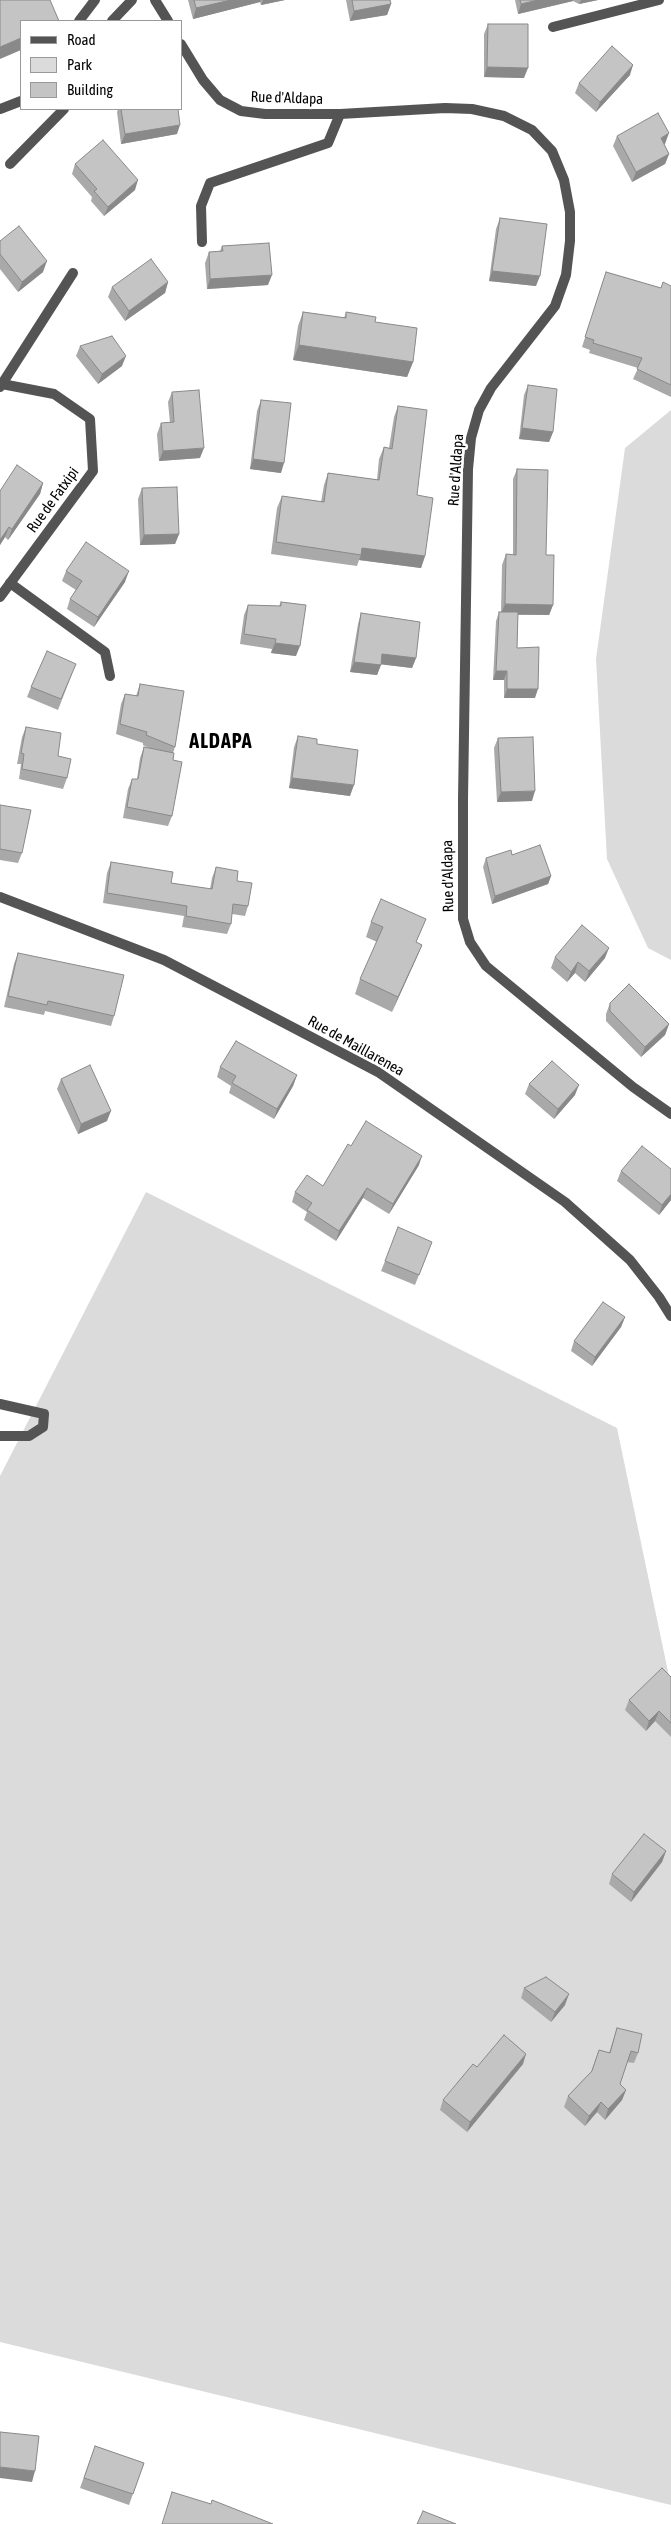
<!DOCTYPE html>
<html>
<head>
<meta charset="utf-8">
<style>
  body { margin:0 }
  #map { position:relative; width:671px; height:2524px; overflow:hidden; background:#fff; font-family:"Asap Condensed",sans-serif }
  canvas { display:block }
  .legend { position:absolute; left:20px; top:20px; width:162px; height:90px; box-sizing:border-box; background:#fff; border:1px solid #999; margin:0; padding:6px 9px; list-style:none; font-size:15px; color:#000 }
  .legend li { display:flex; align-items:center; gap:10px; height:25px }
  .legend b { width:25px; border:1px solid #999 }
</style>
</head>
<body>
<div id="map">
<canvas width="671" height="2524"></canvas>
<ul class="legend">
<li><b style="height:6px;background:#545454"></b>Road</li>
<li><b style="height:14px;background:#dbdbdb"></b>Park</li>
<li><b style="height:14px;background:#c4c4c4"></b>Building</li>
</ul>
</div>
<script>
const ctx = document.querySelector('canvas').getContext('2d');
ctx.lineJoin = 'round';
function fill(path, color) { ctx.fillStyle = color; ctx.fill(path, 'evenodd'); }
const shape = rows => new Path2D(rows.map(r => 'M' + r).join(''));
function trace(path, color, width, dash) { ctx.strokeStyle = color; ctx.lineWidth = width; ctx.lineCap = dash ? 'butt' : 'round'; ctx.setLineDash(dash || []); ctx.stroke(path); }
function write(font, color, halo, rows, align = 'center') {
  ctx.font = font + ' "Asap Condensed",sans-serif'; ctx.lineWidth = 5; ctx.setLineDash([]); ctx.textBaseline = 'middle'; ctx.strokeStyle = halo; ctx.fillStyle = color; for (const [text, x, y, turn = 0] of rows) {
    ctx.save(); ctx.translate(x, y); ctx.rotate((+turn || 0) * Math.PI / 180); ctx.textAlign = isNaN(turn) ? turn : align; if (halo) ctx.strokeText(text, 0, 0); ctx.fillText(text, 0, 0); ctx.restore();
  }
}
const green = shape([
  [671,410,671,960,648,948,607,859,596,659,625,448],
  [146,1192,617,1428,671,1686,671,2505,0,2342,0,1476]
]);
const lane = shape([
  [79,21,95,0],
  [112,21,132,0],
  [553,27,659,0],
  [0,109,21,101],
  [10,164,64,109],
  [202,242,201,206,210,183,328,143,340,114],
  [10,583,105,652,110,676],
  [0,1404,44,1414,43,1427,29,1436,0,1436]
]);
const street = shape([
  [155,0,168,21],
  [181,44,203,80,220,100,241,111,265,114,340,114,445,108,472,109,504,116,532,130,552,151,564,180,570,212,570,241,566,275,555,306,491,388,479,410,471,438,468,469,463,799,463,919,470,942,486,966,633,1087,671,1114],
  [2,384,73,273],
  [0,387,2,384,54,394,90,419,93,471,0,597],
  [0,897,164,960,378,1072,565,1202,630,1260,659,1297,671,1316]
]);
const wall = shape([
  [188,0,285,0,261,5,260,2,193,19],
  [346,0,390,0,391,4,387,15,350,21],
  [515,0,598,0,579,4,573,1,518,14],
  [488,24,524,78,484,77,484,34],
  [630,75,596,112,575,93,579,83],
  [118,109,178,109,177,134,121,144,117,112],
  [617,136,665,144,664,144,669,154,665,164,632,182,613,146],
  [75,164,135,190,104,216,91,201,92,197,72,174],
  [500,218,536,286,489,281,496,229],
  [0,241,43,272,18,292,0,269],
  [222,246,268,285,207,289,205,263,209,252,220,251],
  [606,272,661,288,671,286,671,397,633,379,638,368,589,353,590,350,582,347],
  [168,282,165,293,125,321,108,297,112,287],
  [303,312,344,318,346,312,375,322,413,362,407,377,293,360,298,326],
  [80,346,122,366,98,384,76,356],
  [528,385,553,432,549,442,519,439,524,395],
  [172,392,200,458,159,461,157,434,161,423,170,423,168,402],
  [261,400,281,473,250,469,257,411],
  [398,406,417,495,425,556,421,568,359,560,357,566,271,554,277,508,282,496,321,502,324,485,328,473,377,480,379,459,384,447,389,448,394,417],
  [517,469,546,555,553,605,549,615,518,615,517,648,535,698,504,698,504,680,493,680,496,621,499,612,501,612,502,565,506,554,513,555,513,479],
  [43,483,40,494,8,540,5,537,0,545,0,491],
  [142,488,179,534,175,544,140,545,138,499],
  [66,571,125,582,94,627,67,609,70,599,76,590,62,581],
  [281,602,296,656,271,653,272,649,240,644,244,615,248,605,279,606],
  [361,613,416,658,412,668,381,664,377,675,350,672,358,624],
  [72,674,58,710,27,697,31,687],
  [140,684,175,747,173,753,172,816,168,826,123,818,128,789,132,779,137,779,140,758,144,747,151,749,143,745,143,743,116,734,121,704,125,694,136,696],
  [26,727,58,756,67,778,63,789,19,779,21,764,17,764,22,737],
  [298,736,317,744,350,796,289,788,294,747],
  [498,738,532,801,497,802,494,748],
  [0,805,22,853,18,863,0,860],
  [512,855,551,876,548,884,492,904,483,867,486,858],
  [111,862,171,883,210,889,212,878,216,867,237,881,248,906,245,916,232,914,231,924,227,934,182,927,184,916,103,903,107,873],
  [426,919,416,942,422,945,416,959,392,1012,355,994,360,979,377,942,366,937,371,922],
  [18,953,114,1016,111,1026,45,1011,44,1015,4,1007,14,964],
  [555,957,605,958,585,982,575,973,567,982,551,968],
  [610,1003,669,1024,665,1035,641,1057,606,1021,606,1014],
  [220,1067,297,1075,293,1086,274,1119,229,1093,231,1086,217,1077],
  [61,1079,107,1121,78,1134,57,1089],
  [529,1084,575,1095,554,1119,525,1094],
  [351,1146,419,1165,389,1214,363,1198,336,1241,304,1220,307,1212,292,1202,295,1192,323,1186],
  [621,1171,671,1200,659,1215,617,1181],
  [428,1252,415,1285,381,1271,385,1261],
  [625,1317,621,1327,592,1366,571,1351,574,1341],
  [671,1677,671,1737,655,1721,646,1731,625,1710,629,1700],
  [666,1851,662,1862,631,1902,609,1884,612,1874],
  [524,1988,565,2005,551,2022,521,1998],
  [617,2028,638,2053,634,2063,627,2062,620,2084,626,2090,622,2100,605,2120,597,2112,585,2126,564,2107,568,2096,591,2072,599,2050,609,2053],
  [523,2064,467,2132,440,2110,443,2100,477,2067],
  [95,2446,144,2463,129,2505,80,2488]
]);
const shadedWall = shape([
  [231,0,261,0,260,2,193,19,196,8],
  [263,0,285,0,261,5],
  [538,0,573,0,573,1,518,14,521,4],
  [581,0,598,0,579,4],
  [391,4,387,15,350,21,354,11],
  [21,38,21,50,0,59,0,47],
  [633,65,630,75,596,112,600,102],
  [487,67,528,68,524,78,484,77],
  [180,125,177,134,121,144,125,134],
  [669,133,665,144,657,148,661,138],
  [669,154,665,164,632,182,636,172],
  [138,180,135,190,104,216,108,207],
  [47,261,43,272,18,292,22,282],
  [492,271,540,276,536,286,489,281],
  [272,275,268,285,207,289,210,279],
  [168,282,165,293,125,321,129,311],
  [299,345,413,362,407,377,293,360],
  [126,356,122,366,98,384,102,374],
  [522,428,553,432,549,442,519,439],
  [204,448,200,458,159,461,163,451],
  [253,459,284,463,281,473,250,469],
  [43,483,40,494,8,540,12,529],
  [9,527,5,537,0,545,0,540],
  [179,534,175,544,140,545,144,535],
  [362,548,425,556,421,568,359,560,361,555],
  [129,571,125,582,94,627,98,617],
  [505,604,553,605,549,615,501,614],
  [275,643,300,646,296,656,271,653],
  [382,654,416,658,412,668,378,664],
  [354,662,381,665,377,675,350,672],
  [496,671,507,671,504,680,493,680],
  [507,689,538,689,535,698,504,698],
  [292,778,354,785,350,796,289,788],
  [535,791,532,801,497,802,501,792],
  [551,876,548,884,492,904,495,896],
  [422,945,416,959,392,1012,398,997],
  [609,948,605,958,585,982,589,971],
  [578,962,575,973,567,982,571,972],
  [669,1024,665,1035,641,1057,645,1047],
  [297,1075,293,1086,274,1119,277,1109],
  [579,1085,575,1095,554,1119,558,1109],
  [111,1111,107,1121,78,1134,81,1124],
  [422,1156,419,1165,389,1214,393,1204],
  [367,1188,363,1198,336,1241,339,1231],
  [671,1194,671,1200,659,1215,662,1205],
  [625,1317,621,1327,592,1366,595,1357],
  [659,1711,655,1721,646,1731,649,1721],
  [666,1851,662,1862,631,1902,634,1892],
  [569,1994,565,2005,551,2022,555,2012],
  [526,2054,523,2064,467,2132,470,2122],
  [626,2090,622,2100,605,2120,608,2109],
  [601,2102,597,2112,585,2126,589,2116],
  [0,2467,35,2471,32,2482,0,2478]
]);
const building = shape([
  [0,0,50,0,59,21,21,21,21,38,0,47,0,0],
  [194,0,231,0,196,8,194,0],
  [352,0,390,0,391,4,354,11,352,0],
  [520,0,538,0,521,4,520,0],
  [488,24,528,24,528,68,487,67,488,24],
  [612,46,633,65,600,102,579,83,612,46],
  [121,109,178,109,180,125,125,134,121,109],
  [658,113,669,133,661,138,669,154,636,172,617,136,658,113],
  [103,140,138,180,108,207,94,191,97,189,75,164,103,140],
  [500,218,547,224,540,276,492,271,500,218],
  [19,226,47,261,22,282,0,254,0,241,19,226],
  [269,243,272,275,210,279,209,252,223,251,222,246,269,243],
  [151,259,168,282,129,311,112,287,151,259],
  [606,272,661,288,663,282,671,286,671,385,637,369,642,358,593,343,594,340,585,337,606,272],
  [303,312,346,318,346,312,376,317,375,322,417,328,413,362,299,345,303,312],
  [112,336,126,356,102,374,80,346,112,336],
  [528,385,557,389,553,432,522,428,528,385],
  [199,390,204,448,163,451,161,423,174,422,172,392,199,390],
  [261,400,291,403,284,463,253,459,261,400],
  [398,406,427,410,417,495,433,498,425,556,362,548,361,555,276,542,282,496,324,502,328,473,379,480,384,447,392,449,398,406],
  [17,465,43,483,12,529,9,527,0,540,0,491,17,465],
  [517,469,548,470,546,555,554,555,553,605,505,604,506,554,516,555,517,469],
  [177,487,179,534,144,535,142,488,177,487],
  [86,542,129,571,98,617,70,599,82,581,66,571,86,542],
  [281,602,306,605,300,646,275,643,276,639,244,634,248,605,281,606,281,602],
  [499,612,518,612,517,648,539,647,538,689,507,689,507,671,496,671,499,612],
  [361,613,420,622,416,658,382,654,381,665,354,662,361,613],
  [47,651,76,664,61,699,31,687,47,651],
  [140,684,184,691,175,747,146,735,147,732,120,724,125,694,138,696,140,684],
  [26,727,61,733,58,756,71,759,67,778,22,769,24,754,21,753,26,727],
  [298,736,317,739,317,744,358,750,354,785,292,778,298,736],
  [533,737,535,791,501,792,498,738,533,737],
  [144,747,174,753,173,760,182,762,172,816,127,807,132,779,138,779,144,747],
  [0,805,31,810,22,853,0,849,0,805],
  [540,845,551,876,495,896,486,858,511,850,512,855,540,845],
  [111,862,173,872,171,883,212,889,216,867,238,871,237,881,252,883,248,906,233,904,231,924,186,916,187,906,107,893,111,862],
  [381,899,426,919,416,942,422,945,398,997,360,979,383,927,371,922,381,899],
  [582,925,609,948,589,971,578,962,571,972,555,957,582,925],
  [18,953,124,975,114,1016,48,1001,47,1005,8,996,18,953],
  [629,984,669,1024,645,1047,610,1011,610,1003,629,984],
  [236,1041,297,1075,277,1109,232,1083,236,1076,220,1067,236,1041],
  [552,1061,579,1085,558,1109,529,1084,552,1061],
  [90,1065,111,1111,81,1124,61,1079,90,1065],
  [366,1121,422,1156,393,1204,367,1188,339,1231,307,1210,312,1203,295,1192,307,1175,323,1186,348,1144,351,1146,366,1121],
  [642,1146,671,1169,671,1194,662,1205,621,1171,642,1146],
  [398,1227,432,1242,419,1275,385,1261,398,1227],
  [603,1302,625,1317,595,1357,574,1341,603,1302],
  [662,1668,671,1677,671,1723,659,1711,649,1721,629,1700,662,1668],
  [644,1834,666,1851,634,1892,612,1874,644,1834],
  [546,1977,569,1994,555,2012,524,1988,546,1977],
  [617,2028,642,2034,638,2053,631,2051,620,2084,626,2090,608,2109,601,2102,589,2116,568,2096,592,2071,599,2050,610,2053,617,2028],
  [504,2035,526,2054,470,2122,443,2100,473,2064,477,2067,504,2035],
  [0,2432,39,2436,35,2471,0,2467,0,2432],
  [95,2446,144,2463,133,2494,84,2478,95,2446],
  [172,2492,211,2504,212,2500,273,2524,162,2524,172,2492],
  [423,2511,456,2524,417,2524,423,2511]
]);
const streetNames = [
  ["Rue d'Aldapa",287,98,2],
  ["Rue d'Aldapa",456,470,-86],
  ["Rue de Fatxipi",53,500,-54],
  ["Rue d'Aldapa",448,876,-91],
  ["Rue de Maillarenea",356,1046,29]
];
const districtNames = [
  ["ALDAPA",221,742]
];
fill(green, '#dbdbdb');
trace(lane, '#545454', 10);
trace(street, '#545454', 10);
fill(wall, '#a9a9a9');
fill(shadedWall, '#898989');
fill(building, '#c4c4c4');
trace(building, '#898989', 1);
write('15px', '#000', '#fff', streetNames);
ctx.letterSpacing = '1px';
write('bold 20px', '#000', '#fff', districtNames);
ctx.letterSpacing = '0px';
</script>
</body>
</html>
